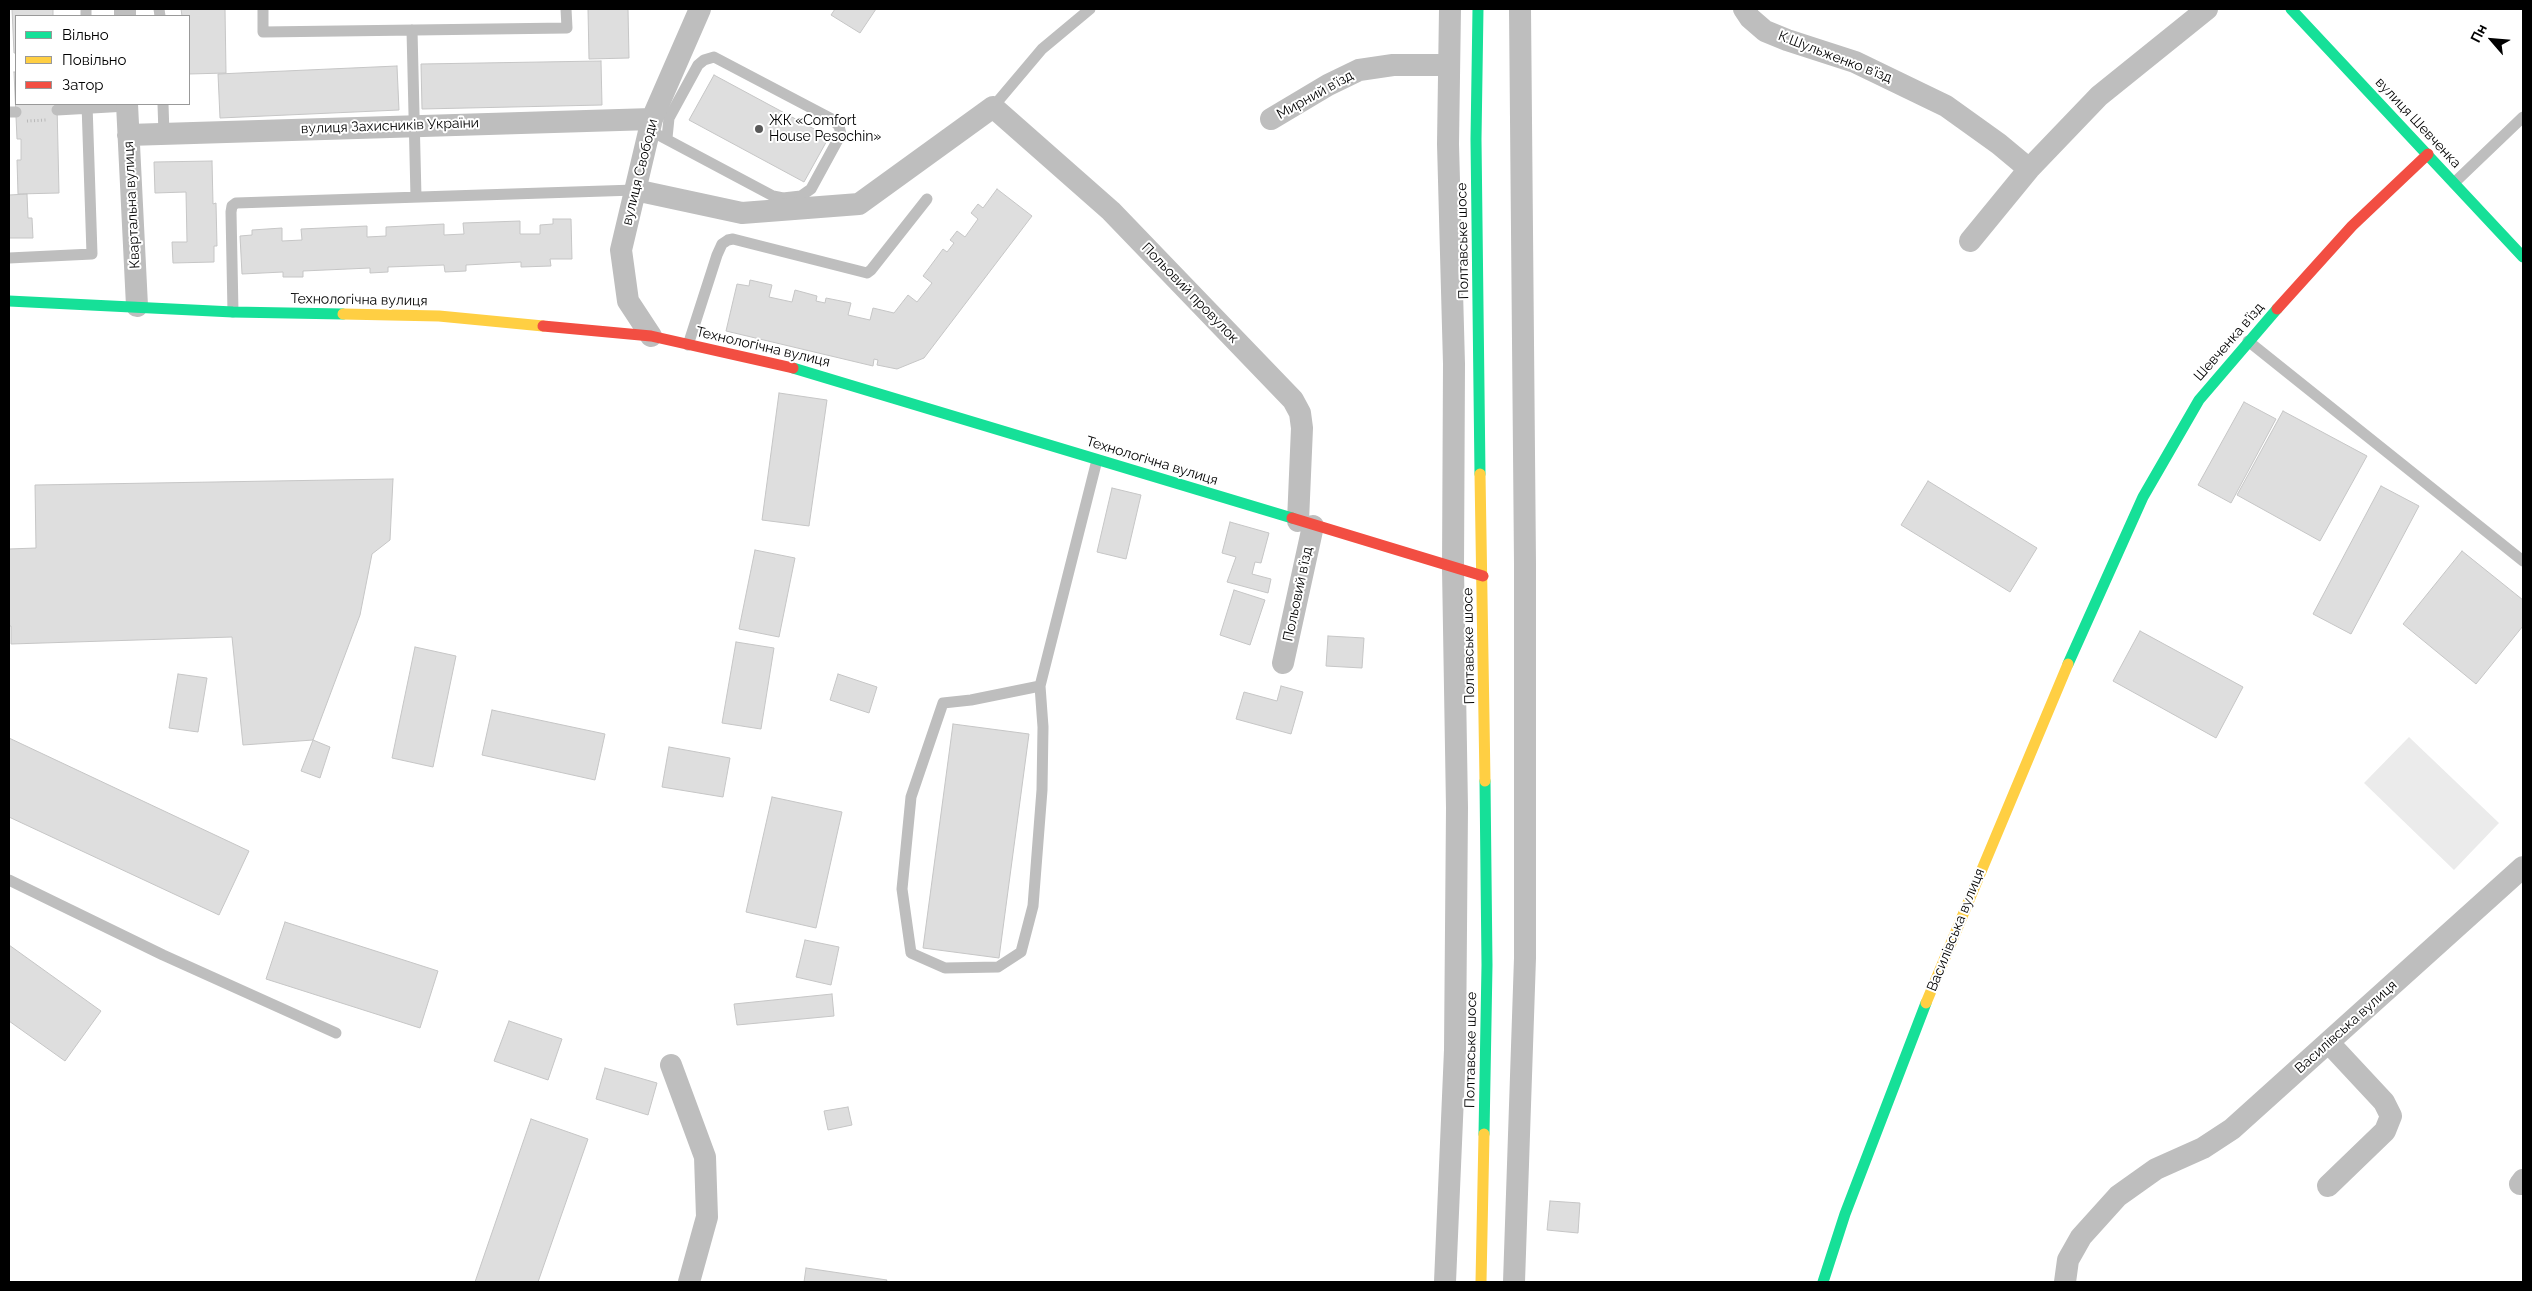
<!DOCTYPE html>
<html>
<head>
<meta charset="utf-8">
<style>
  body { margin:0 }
  #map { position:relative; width:2532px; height:1291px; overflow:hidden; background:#fff; font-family:Raleway,sans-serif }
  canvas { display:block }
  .frame { position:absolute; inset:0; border:10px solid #000; pointer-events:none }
  .legend { position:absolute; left:15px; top:15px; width:175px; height:90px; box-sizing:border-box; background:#fff; border:1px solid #999; margin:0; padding:6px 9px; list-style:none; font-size:15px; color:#000 }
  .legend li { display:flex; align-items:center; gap:10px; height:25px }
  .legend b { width:25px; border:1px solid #999 }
  .north { position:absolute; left:2467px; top:15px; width:50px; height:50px; -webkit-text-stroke:4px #fff; paint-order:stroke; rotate:297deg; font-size:14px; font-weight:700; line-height:20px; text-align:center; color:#000 }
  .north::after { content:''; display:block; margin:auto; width:18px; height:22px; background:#000; clip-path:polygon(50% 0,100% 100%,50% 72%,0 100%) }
</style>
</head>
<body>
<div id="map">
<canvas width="2532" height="1291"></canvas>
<div class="frame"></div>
<ul class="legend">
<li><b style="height:6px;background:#16e098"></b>Вільно</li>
<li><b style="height:6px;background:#ffcf43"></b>Повільно</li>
<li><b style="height:6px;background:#f24e42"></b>Затор</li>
</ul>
<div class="north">Пн</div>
</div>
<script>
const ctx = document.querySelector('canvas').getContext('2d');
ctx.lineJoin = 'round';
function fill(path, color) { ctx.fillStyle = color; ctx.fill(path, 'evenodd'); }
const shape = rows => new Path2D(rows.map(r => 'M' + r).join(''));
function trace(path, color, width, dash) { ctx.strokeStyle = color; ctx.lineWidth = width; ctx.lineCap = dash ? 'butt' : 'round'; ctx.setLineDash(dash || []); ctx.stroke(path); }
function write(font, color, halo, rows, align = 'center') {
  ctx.font = font + ' Raleway,sans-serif'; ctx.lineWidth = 4; ctx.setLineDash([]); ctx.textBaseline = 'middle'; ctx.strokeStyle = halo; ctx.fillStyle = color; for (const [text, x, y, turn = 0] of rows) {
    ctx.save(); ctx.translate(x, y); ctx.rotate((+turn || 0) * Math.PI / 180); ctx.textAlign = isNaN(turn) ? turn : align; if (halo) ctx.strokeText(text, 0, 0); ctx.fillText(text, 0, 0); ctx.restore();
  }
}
const green = shape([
  [2409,737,2499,823,2454,870,2364,783]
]);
const building = shape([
  [12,9,53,9,53,16,16,16,16,53,14,53,12,9],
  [181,9,225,9,226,73,189,74,189,16,182,16,181,9],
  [588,9,628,9,629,58,589,59,588,9],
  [835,9,876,9,860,33,831,15,835,9],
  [601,61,602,105,422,109,421,64,601,61],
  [397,66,399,110,220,118,218,74,397,66],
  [14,72,16,72,16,104,57,104,59,193,18,194,17,160,21,160,21,139,17,139,14,72],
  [714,75,829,137,804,182,689,120,714,75],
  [212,161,213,204,216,203,217,246,214,246,214,262,173,263,172,242,187,242,186,192,155,193,154,162,212,161],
  [997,189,1032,216,924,358,897,369,877,365,878,360,874,359,873,366,726,331,737,284,749,286,750,280,772,285,769,297,792,302,795,290,817,296,816,301,825,303,826,298,851,303,848,315,870,320,873,308,894,313,908,295,917,302,932,283,923,276,943,249,947,252,954,243,950,240,957,231,965,237,978,219,971,213,978,204,983,208,997,189],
  [27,194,28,218,32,218,33,238,9,238,9,195,27,194],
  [553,219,571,219,572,259,550,259,551,266,521,267,521,262,466,265,466,271,445,272,444,265,388,267,388,272,370,273,370,268,303,271,303,277,283,277,283,272,242,274,240,236,252,235,252,230,282,228,282,241,302,240,301,229,367,226,367,237,386,236,386,227,444,224,444,235,464,234,463,223,520,221,520,234,540,234,540,225,553,224,553,219],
  [779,393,827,400,809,526,762,520,779,393],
  [2244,402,2276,419,2231,503,2198,485,2244,402],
  [2283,411,2367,456,2320,541,2237,495,2283,411],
  [393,479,390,540,372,554,360,615,313,740,243,745,232,637,11,644,11,626,9,626,9,549,36,548,35,485,393,479],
  [1928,481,2037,548,2010,592,1901,525,1928,481],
  [2381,486,2419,506,2351,634,2313,614,2381,486],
  [1112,488,1141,495,1126,559,1097,552,1112,488],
  [1230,522,1269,533,1261,563,1255,562,1252,574,1271,579,1268,593,1227,582,1236,557,1222,553,1230,522],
  [755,550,795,558,779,637,739,629,755,550],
  [2462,551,2523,600,2523,626,2476,684,2403,624,2462,551],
  [1234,590,1265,600,1250,645,1220,635,1234,590],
  [2140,631,2243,687,2216,738,2113,681,2140,631],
  [1328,636,1364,638,1362,668,1326,666,1328,636],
  [736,642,774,648,761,729,722,723,736,642],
  [415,647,456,656,433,767,392,758,415,647],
  [178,674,207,678,198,732,169,728,178,674],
  [838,674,877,687,869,713,830,700,838,674],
  [1281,686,1303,692,1291,734,1236,719,1244,692,1277,701,1281,686],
  [492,710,605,734,595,780,482,755,492,710],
  [953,724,1029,734,999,958,923,948,953,724],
  [9,738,249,851,219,915,9,817,9,738],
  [313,740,330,747,320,778,301,771,313,740],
  [669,747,730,758,723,797,662,787,669,747],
  [772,797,842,812,816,928,746,912,772,797],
  [285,922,438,971,420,1028,266,979,285,922],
  [805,940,839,947,831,985,796,977,805,940],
  [9,945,101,1011,65,1061,9,1021,9,945],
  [832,994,834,1016,737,1025,734,1004,832,994],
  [509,1021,562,1039,548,1080,494,1061,509,1021],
  [605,1068,657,1083,648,1115,596,1099,605,1068],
  [848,1107,852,1125,828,1130,824,1111,848,1107],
  [531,1119,588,1139,538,1282,475,1282,531,1119],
  [1550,1201,1580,1203,1578,1233,1547,1230,1550,1201],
  [806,1268,887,1280,886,1282,804,1282,806,1268]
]);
const path = shape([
  [27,121,46,120]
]);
const lane = shape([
  [86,9,86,16],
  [159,9,160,16],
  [263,9,263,32,567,28,566,9],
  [412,30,416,197],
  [163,104,164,134],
  [993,107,1042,49,1090,9],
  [57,110,127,106],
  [9,112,16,112],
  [649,130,773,196,783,198,801,196,811,189,841,134,839,126,832,119,714,57,704,60,698,65,669,118,667,138],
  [2454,183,2523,117],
  [9,258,92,254,87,104],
  [233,312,231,212,232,206,236,203,635,190],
  [2248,341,2523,561],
  [688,345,717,255,722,244,728,240,733,239,867,273,871,270,927,199],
  [1040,686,971,700,943,703,911,797,902,889,911,953,945,968,998,967,1021,952,1033,906,1042,790,1043,727,1040,686,1097,460],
  [9,880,163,955,336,1033]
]);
const street = shape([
  [125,9,125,16],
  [1744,9,1750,18,1765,31,1787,40,1855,62,1946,106,1999,144,2029,169],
  [127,104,137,306],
  [1271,119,1328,85,1359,70,1393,65,1449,65],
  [128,135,652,119],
  [635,190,742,213,859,204,993,107,1111,211,1293,400,1300,413,1302,428,1298,521],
  [1970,241,2029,169,2099,96,2207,9],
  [651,336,628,301,621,250,652,119,700,9],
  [1283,663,1313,526],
  [671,1065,705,1157,707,1217,689,1282],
  [2520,1184,2523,1180],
  [2328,1186,2385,1131,2391,1116,2384,1102,2329,1043],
  [1445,1282,1455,1050,1457,808,1453,568,1454,364,1448,144,1450,9],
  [1514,1282,1525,958,1525,563,1520,9],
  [2065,1282,2068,1260,2081,1237,2118,1196,2156,1169,2203,1148,2232,1129,2523,867]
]);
const fast = shape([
  [1478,9,1476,139,1480,474],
  [2291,9,2523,257],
  [9,301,233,312,343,314],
  [793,368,1292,518],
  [2068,664,2143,497,2199,400,2277,309],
  [1484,1134,1487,965,1485,781],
  [1823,1282,1845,1214,1926,1003]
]);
const slow = shape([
  [343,314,439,316,543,326],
  [1480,474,1485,781],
  [1926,1003,2068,664],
  [1481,1282,1484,1134]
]);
const jam = shape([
  [2277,309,2352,226,2428,154],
  [543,326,651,336,793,368],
  [1292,518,1483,576]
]);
const markers = [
  [759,129,5,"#595959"]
];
const streetNames = [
  ["К.Шульженко в’їзд",1835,57,21],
  ["Мирний в’їзд",1315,95,-29],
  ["вулиця Шевченка",2418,123,47],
  ["вулиця Захисників України",390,126,-2],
  ["вулиця Свободи",640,172,-76],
  ["Квартальна вулиця",132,205,-93],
  ["Полтавське шосе",1463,241,-91],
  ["Польовий провулок",1190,293,46],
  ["Технологічна вулиця",359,300,1],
  ["Шевченка в’їзд",2229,342,-49],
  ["Технологічна вулиця",763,347,13],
  ["Технологічна вулиця",1152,461,17],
  ["Польовий в’їзд",1298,594,-78],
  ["Полтавське шосе",1469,646,-91],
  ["Василівська вулиця",1956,930,-68],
  ["Василівська вулиця",2346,1027,-42],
  ["Полтавське шосе",1471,1050,-89]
];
const poiNames = [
  ["ЖК «Comfort",769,121],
  ["House Pesochin»",769,137]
];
fill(green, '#ebebeb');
fill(building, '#dedede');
trace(building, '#c6c6c6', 1);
trace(path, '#b9b9b9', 3, [1, 2.5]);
trace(lane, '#bebebe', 11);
trace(street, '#bebebe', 22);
trace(fast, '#16e098', 11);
trace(slow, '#ffcf43', 11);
trace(jam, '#f24e42', 11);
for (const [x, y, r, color] of markers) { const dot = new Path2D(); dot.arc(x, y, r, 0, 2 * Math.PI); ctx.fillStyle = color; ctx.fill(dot); trace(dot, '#fff', 2); }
write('14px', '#000', '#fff', streetNames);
write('14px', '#000', '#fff', poiNames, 'left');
</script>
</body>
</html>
